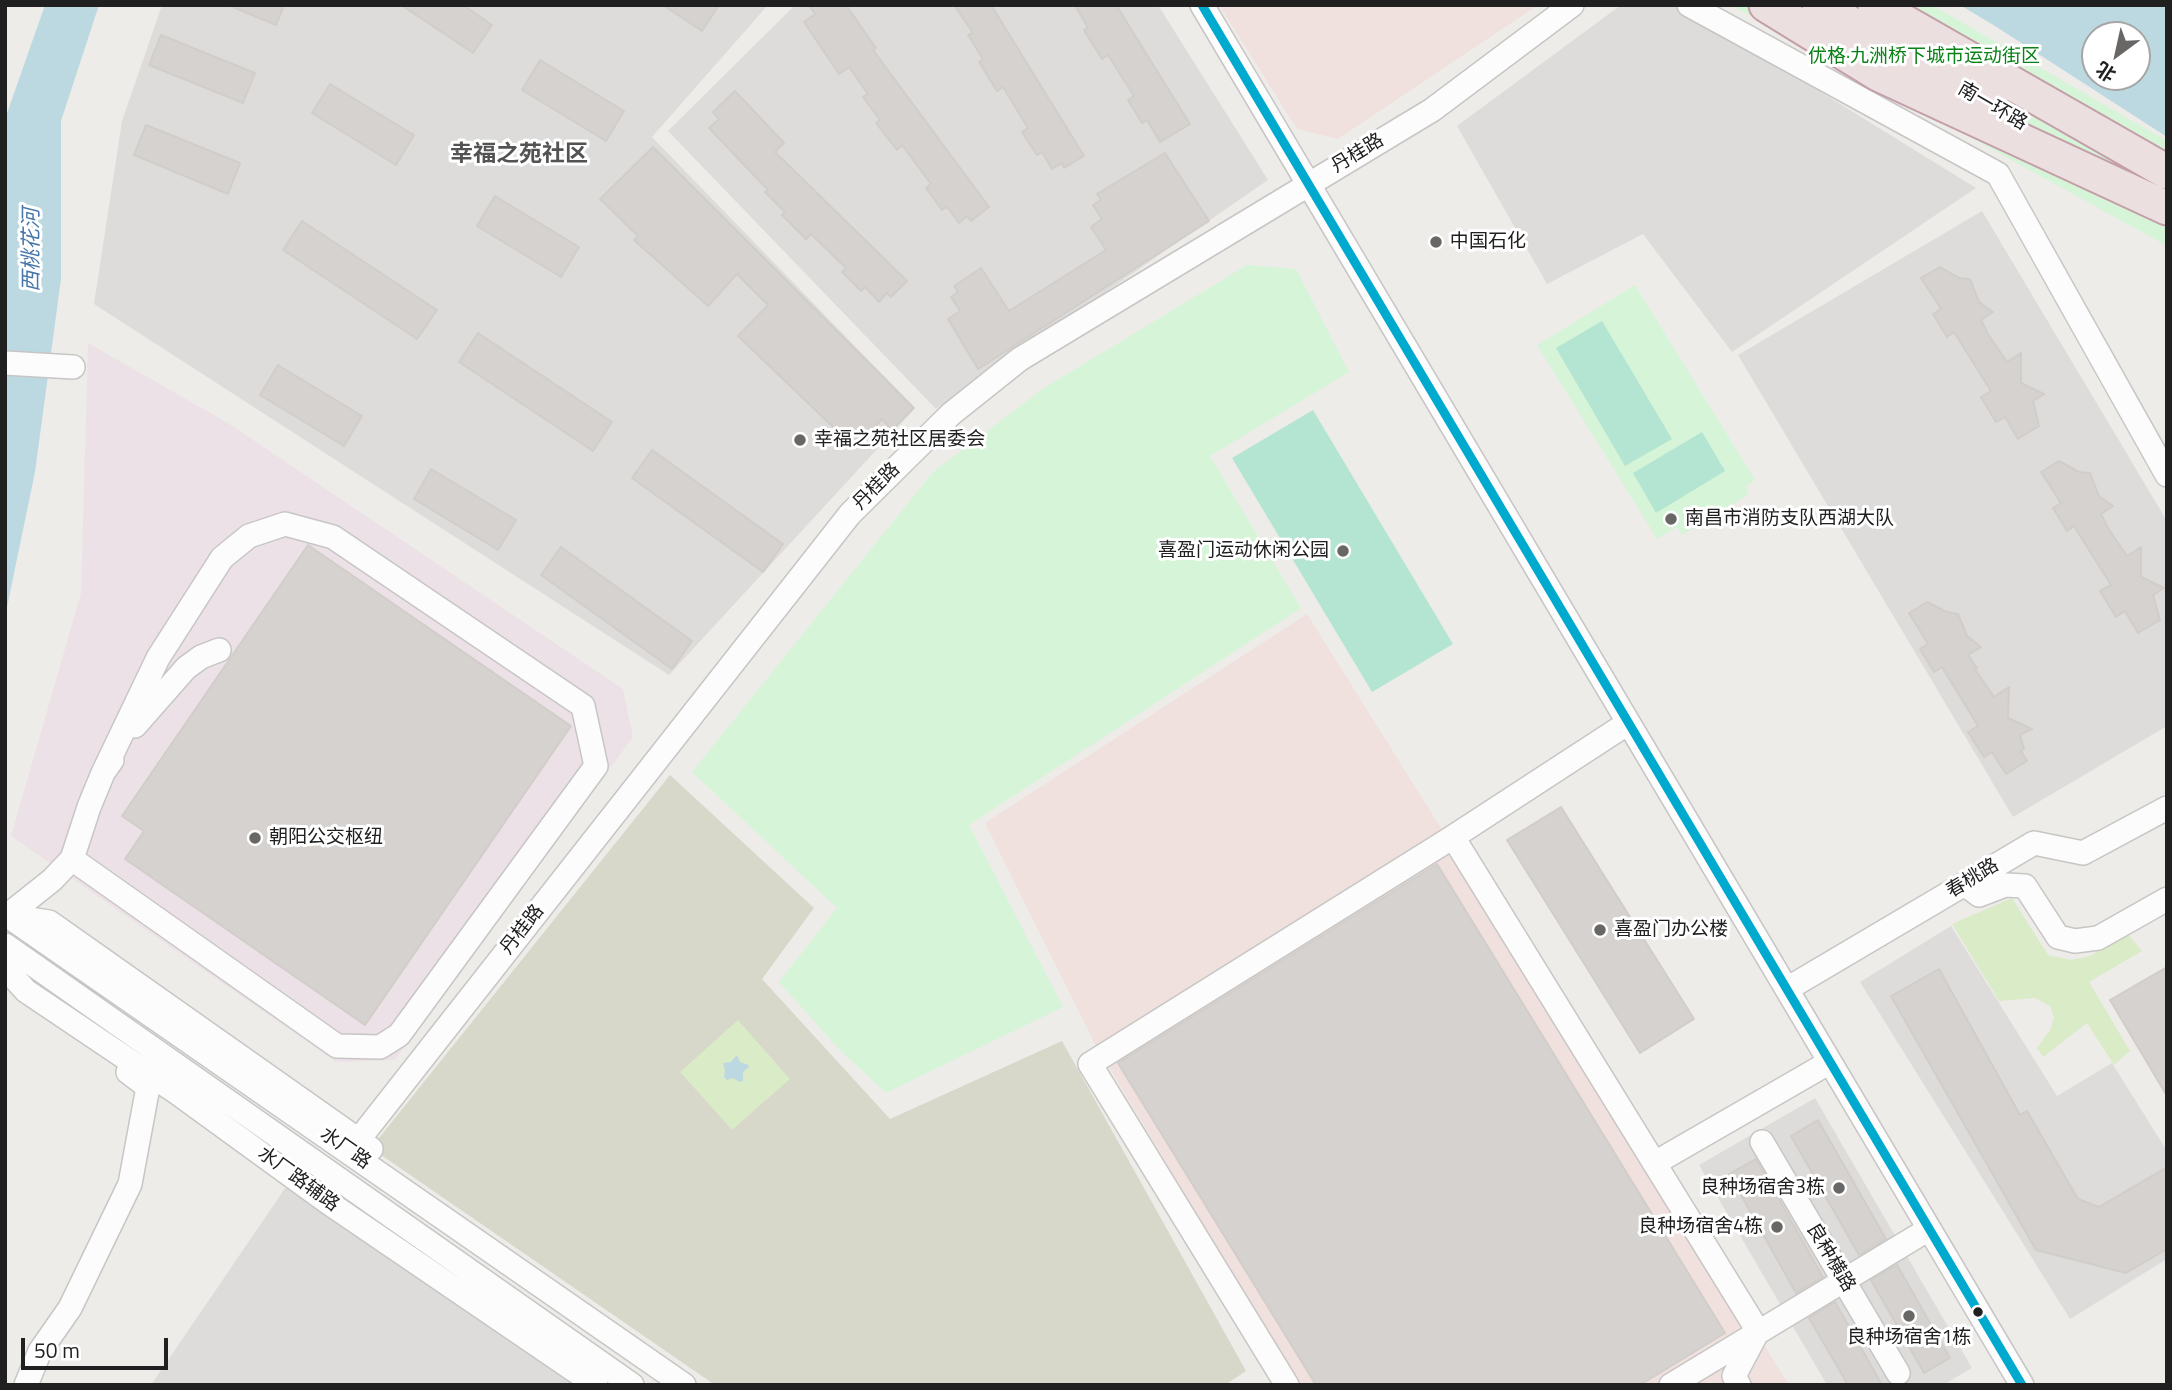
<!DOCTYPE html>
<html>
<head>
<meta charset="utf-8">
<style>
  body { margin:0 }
  #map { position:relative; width:2172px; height:1390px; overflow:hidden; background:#eeece9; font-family:"Titillium Web","Noto Sans SC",sans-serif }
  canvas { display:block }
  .frame { position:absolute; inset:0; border:7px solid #202020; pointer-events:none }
  .north { position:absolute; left:2081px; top:21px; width:70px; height:70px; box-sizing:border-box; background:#fff; border:2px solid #a6a6a6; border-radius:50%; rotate:213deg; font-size:19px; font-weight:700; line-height:28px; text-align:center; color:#202020 }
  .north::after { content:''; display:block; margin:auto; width:24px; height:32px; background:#686766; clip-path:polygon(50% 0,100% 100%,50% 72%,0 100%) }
  .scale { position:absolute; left:21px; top:1338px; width:147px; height:32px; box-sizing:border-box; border:4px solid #202020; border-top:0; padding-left:9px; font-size:21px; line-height:24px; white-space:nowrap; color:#202020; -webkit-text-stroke:5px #fff; paint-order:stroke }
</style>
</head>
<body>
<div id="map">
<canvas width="2172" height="1390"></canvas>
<div class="frame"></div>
<div class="north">北</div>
<div class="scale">50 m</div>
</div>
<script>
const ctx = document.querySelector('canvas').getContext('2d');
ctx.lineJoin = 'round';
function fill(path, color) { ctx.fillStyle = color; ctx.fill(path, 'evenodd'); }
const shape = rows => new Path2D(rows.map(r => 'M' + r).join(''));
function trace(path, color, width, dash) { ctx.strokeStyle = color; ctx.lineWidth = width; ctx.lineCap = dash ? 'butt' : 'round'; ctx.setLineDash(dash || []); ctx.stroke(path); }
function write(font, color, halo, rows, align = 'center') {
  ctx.font = font + ' "Titillium Web","Noto Sans SC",sans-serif'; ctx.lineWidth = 6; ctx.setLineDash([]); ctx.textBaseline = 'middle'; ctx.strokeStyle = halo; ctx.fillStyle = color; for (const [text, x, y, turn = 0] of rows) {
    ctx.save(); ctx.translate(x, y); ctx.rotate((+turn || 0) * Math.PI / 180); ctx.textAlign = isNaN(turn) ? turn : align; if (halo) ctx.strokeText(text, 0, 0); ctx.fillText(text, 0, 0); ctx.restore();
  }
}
const residential = shape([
  [162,5,768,5,652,137,915,408,669,675,94,304,122,121],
  [795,5,1158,5,1268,180,936,409,668,131],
  [1621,5,1680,5,1976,188,1732,352,1643,234,1547,284,1457,126],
  [1982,211,2167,521,2167,726,2013,817,1738,355],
  [1951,926,2057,1096,2112,1063,2167,1151,2167,1259,2070,1319,1860,982],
  [1815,1098,1972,1368,1943,1385,1827,1385,1699,1165],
  [288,1184,576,1385,151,1385]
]);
const commercial = shape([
  [1219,5,1538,5,1338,139,1297,129],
  [1307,614,1789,1385,1299,1385,1094,1042,985,823]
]);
const industrial = shape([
  [88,343,228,423,623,689,633,737,395,1060,336,1062,11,836,81,593]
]);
const construction = shape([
  [670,775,814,908,762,979,890,1119,1062,1041,1246,1371,1225,1385,715,1385,371,1148]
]);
const grass = shape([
  [2012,898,2048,955,2071,960,2090,956,2127,933,2142,951,2089,982,2130,1051,2114,1065,2087,1023,2043,1057,2037,1048,2050,1030,2054,1018,2050,1006,2035,998,1999,1001,1952,924],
  [738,1020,790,1079,732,1130,680,1072]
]);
const park = shape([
  [1731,5,1932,5,2167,141,2167,246],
  [1247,265,1296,269,1349,372,1210,456,1301,608,969,825,1063,1007,886,1093,839,1049,779,982,837,908,692,772,933,472,1044,388],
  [1635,285,1755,480,1745,487,1749,494,1682,535,1677,527,1657,539,1537,345]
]);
const pitch = shape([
  [1602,321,1672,439,1625,466,1556,348],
  [1313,410,1453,644,1372,692,1232,458],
  [1702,432,1725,471,1656,513,1633,473]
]);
const water = shape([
  [45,5,99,5,61,121,61,279,35,472,5,617,5,119],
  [1960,5,2167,5,2167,137,1995,26],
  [2095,35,2137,35,2137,77,2095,77],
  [737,1055,740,1062,748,1065,749,1067,743,1072,743,1081,740,1082,733,1078,727,1080,724,1077,725,1070,723,1063,731,1062]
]);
const building = shape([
  [228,5,284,5,276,25,228,5],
  [401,5,463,5,492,25,473,53,401,5],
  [663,5,719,5,702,31,663,5],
  [809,5,846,5,876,48,873,50,989,207,971,221,967,216,959,223,947,207,942,210,926,188,931,184,902,145,897,150,876,123,880,120,863,97,868,94,849,67,839,74,804,22,815,14,809,5],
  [954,5,991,5,1084,156,1064,168,1062,163,1052,169,1042,152,1037,155,1022,132,1028,128,1003,87,997,91,979,62,983,59,968,35,973,33,954,5],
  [1075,5,1116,5,1190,124,1160,142,1147,120,1142,123,1128,100,1134,96,1108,55,1102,59,1084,30,1088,28,1075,5],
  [161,35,255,73,243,103,149,65,161,35],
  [540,60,624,111,606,141,522,90,540,60],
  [330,84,414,135,396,165,312,113,330,84],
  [735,91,784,143,775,152,907,281,891,297,887,293,879,302,865,287,861,291,842,272,846,268,811,234,806,239,782,215,785,212,765,192,768,190,709,128,719,119,713,112,735,91],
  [146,125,240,163,228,194,134,155,146,125],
  [653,147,914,408,892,430,882,419,855,448,738,336,768,305,737,274,708,306,634,240,638,236,600,199,653,147],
  [1165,153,1209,221,978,369,948,319,960,311,951,297,958,292,954,286,981,268,1009,311,1106,250,1091,227,1102,219,1093,205,1101,200,1097,194,1165,153],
  [495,196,579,247,561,277,477,226,495,196],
  [302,221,437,310,417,339,283,250,302,221],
  [1940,267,1959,278,1970,279,1979,302,1993,312,1981,320,1988,334,2007,362,2021,353,2021,383,2044,394,2033,401,2039,426,2018,439,2005,417,1996,422,1981,397,1991,391,1954,332,1947,337,1933,314,1941,309,1921,278,1940,267],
  [478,333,612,422,593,451,459,362,478,333],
  [278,365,362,416,344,446,260,395,278,365],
  [652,450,783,544,763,572,632,478,652,450],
  [2059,461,2079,472,2090,473,2099,496,2113,506,2101,514,2108,528,2127,556,2141,547,2141,577,2164,588,2153,595,2160,620,2138,633,2125,611,2116,617,2100,591,2111,585,2074,526,2067,531,2053,508,2061,503,2041,472,2059,461],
  [431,469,516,520,498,550,414,499,431,469],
  [308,545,571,726,365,1025,125,859,144,831,122,816,308,545],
  [561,547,692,641,672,669,541,575,561,547],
  [1927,602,1947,612,1958,614,1967,636,1981,647,1968,655,1977,668,1975,669,1994,697,2009,687,2008,718,2032,729,2020,735,2024,749,2021,751,2027,761,2006,774,1992,752,1984,757,1968,732,1978,726,1942,667,1934,672,1920,649,1928,644,1909,613,1927,602],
  [1561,807,1694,1019,1640,1053,1507,840,1561,807],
  [1437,864,1725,1333,1640,1385,1316,1385,1118,1063,1437,864],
  [2167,967,2167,1096,2110,1000,2167,967],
  [1939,969,2020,1115,2027,1111,2078,1199,2099,1207,2167,1167,2167,1249,2126,1273,2036,1250,1891,996,1939,969],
  [1818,1120,1886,1239,1859,1255,1791,1136,1818,1120],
  [1756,1159,1823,1277,1796,1293,1729,1174,1756,1159],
  [1897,1265,1950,1358,1924,1373,1871,1280,1897,1265],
  [1835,1302,1882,1385,1848,1385,1809,1318,1835,1302]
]);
const minor = shape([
  [1202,5,2022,1385],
  [1689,5,1998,174,2167,475],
  [5,363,73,367],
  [135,726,186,668,201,657,219,650],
  [1453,837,1628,723],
  [72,859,337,1046,380,1047,399,1035,596,766,583,706,333,537,285,524,249,536,222,558,158,658,103,773],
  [1964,884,1979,895,2005,885,2025,886,2058,937,2075,941,2098,938,2167,899],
  [5,914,684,1385],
  [8,915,52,880,72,859,89,807,103,773,112,760],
  [15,917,49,922,371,1149],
  [5,945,632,1385],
  [5,968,26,991,176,1092,326,1201,596,1385],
  [1787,989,2034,843,2083,853,2167,808],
  [1762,1142,1898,1373],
  [349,1152,850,514,951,414,1020,359,1432,110,1572,5],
  [1655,1163,1830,1062],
  [26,1385,40,1351,70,1308,130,1184,148,1087,128,1072],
  [1287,1385,1090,1064,1453,837,1758,1331,1734,1376,1739,1385],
  [1671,1385,1929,1229]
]);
const highway = shape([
  [1766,5,1878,74,2167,208],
  [1819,5,1992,106],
  [1875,5,2167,172]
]);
const bus1 = shape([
  [1202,5,2022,1385]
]);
const markers = [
  [1436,242,7,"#686766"],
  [800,440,7,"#686766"],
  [1671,519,7,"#686766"],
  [1343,551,7,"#686766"],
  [255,838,7,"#686766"],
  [1600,930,7,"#686766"],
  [1839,1188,7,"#686766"],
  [1777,1227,7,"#686766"],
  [1978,1312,6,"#202020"],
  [1909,1316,7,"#686766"]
];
const parkNames = [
  ["优格·九洲桥下城市运动街区",1924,57]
];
const streetNames = [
  ["南一环路",1992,107,30],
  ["丹桂路",1358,154,-31],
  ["丹桂路",877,487,-45],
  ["春桃路",1973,879,-31],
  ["丹桂路",523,930,-52],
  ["水厂路",345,1149,35],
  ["水厂路辅路",298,1180,36],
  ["良种横路",1830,1258,59]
];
const poiNames = [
  ["中国石化",1450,242],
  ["幸福之苑社区居委会",814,440],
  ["南昌市消防支队西湖大队",1685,519],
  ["喜盈门运动休闲公园",1329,551,"right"],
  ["朝阳公交枢纽",269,838],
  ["喜盈门办公楼",1614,930],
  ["良种场宿舍3栋",1825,1188,"right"],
  ["良种场宿舍4栋",1763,1227,"right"],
  ["良种场宿舍1栋",1909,1338,"center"]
];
const waterNames = [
  ["西桃花河",33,250,-90]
];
const quarterNames = [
  ["幸福之苑社区",519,155]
];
fill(residential, '#dddcda');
fill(commercial, '#f0e0de');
fill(industrial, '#ece1e7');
fill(construction, '#d7d7ca');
fill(grass, '#daebc7');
fill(park, '#d6f4d7');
fill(pitch, '#b3e5d2');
fill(water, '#bcd9e2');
fill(building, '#d5d2cf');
trace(building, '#d1ceca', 2);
trace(minor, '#c7c6c5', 26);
trace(highway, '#c49fa9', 37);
trace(minor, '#fcfcfc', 23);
trace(highway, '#ebdfe0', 33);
trace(bus1, '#00a9ce', 9);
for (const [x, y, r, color] of markers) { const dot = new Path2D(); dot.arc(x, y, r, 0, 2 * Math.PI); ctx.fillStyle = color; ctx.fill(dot); trace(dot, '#fff', 2.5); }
write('19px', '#0a8217', '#fff', parkNames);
write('19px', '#202020', '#fff', streetNames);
write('19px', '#202020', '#fff', poiNames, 'left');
write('italic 21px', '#4777aa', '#fff', waterNames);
write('bold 23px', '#535353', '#fff', quarterNames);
</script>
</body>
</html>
